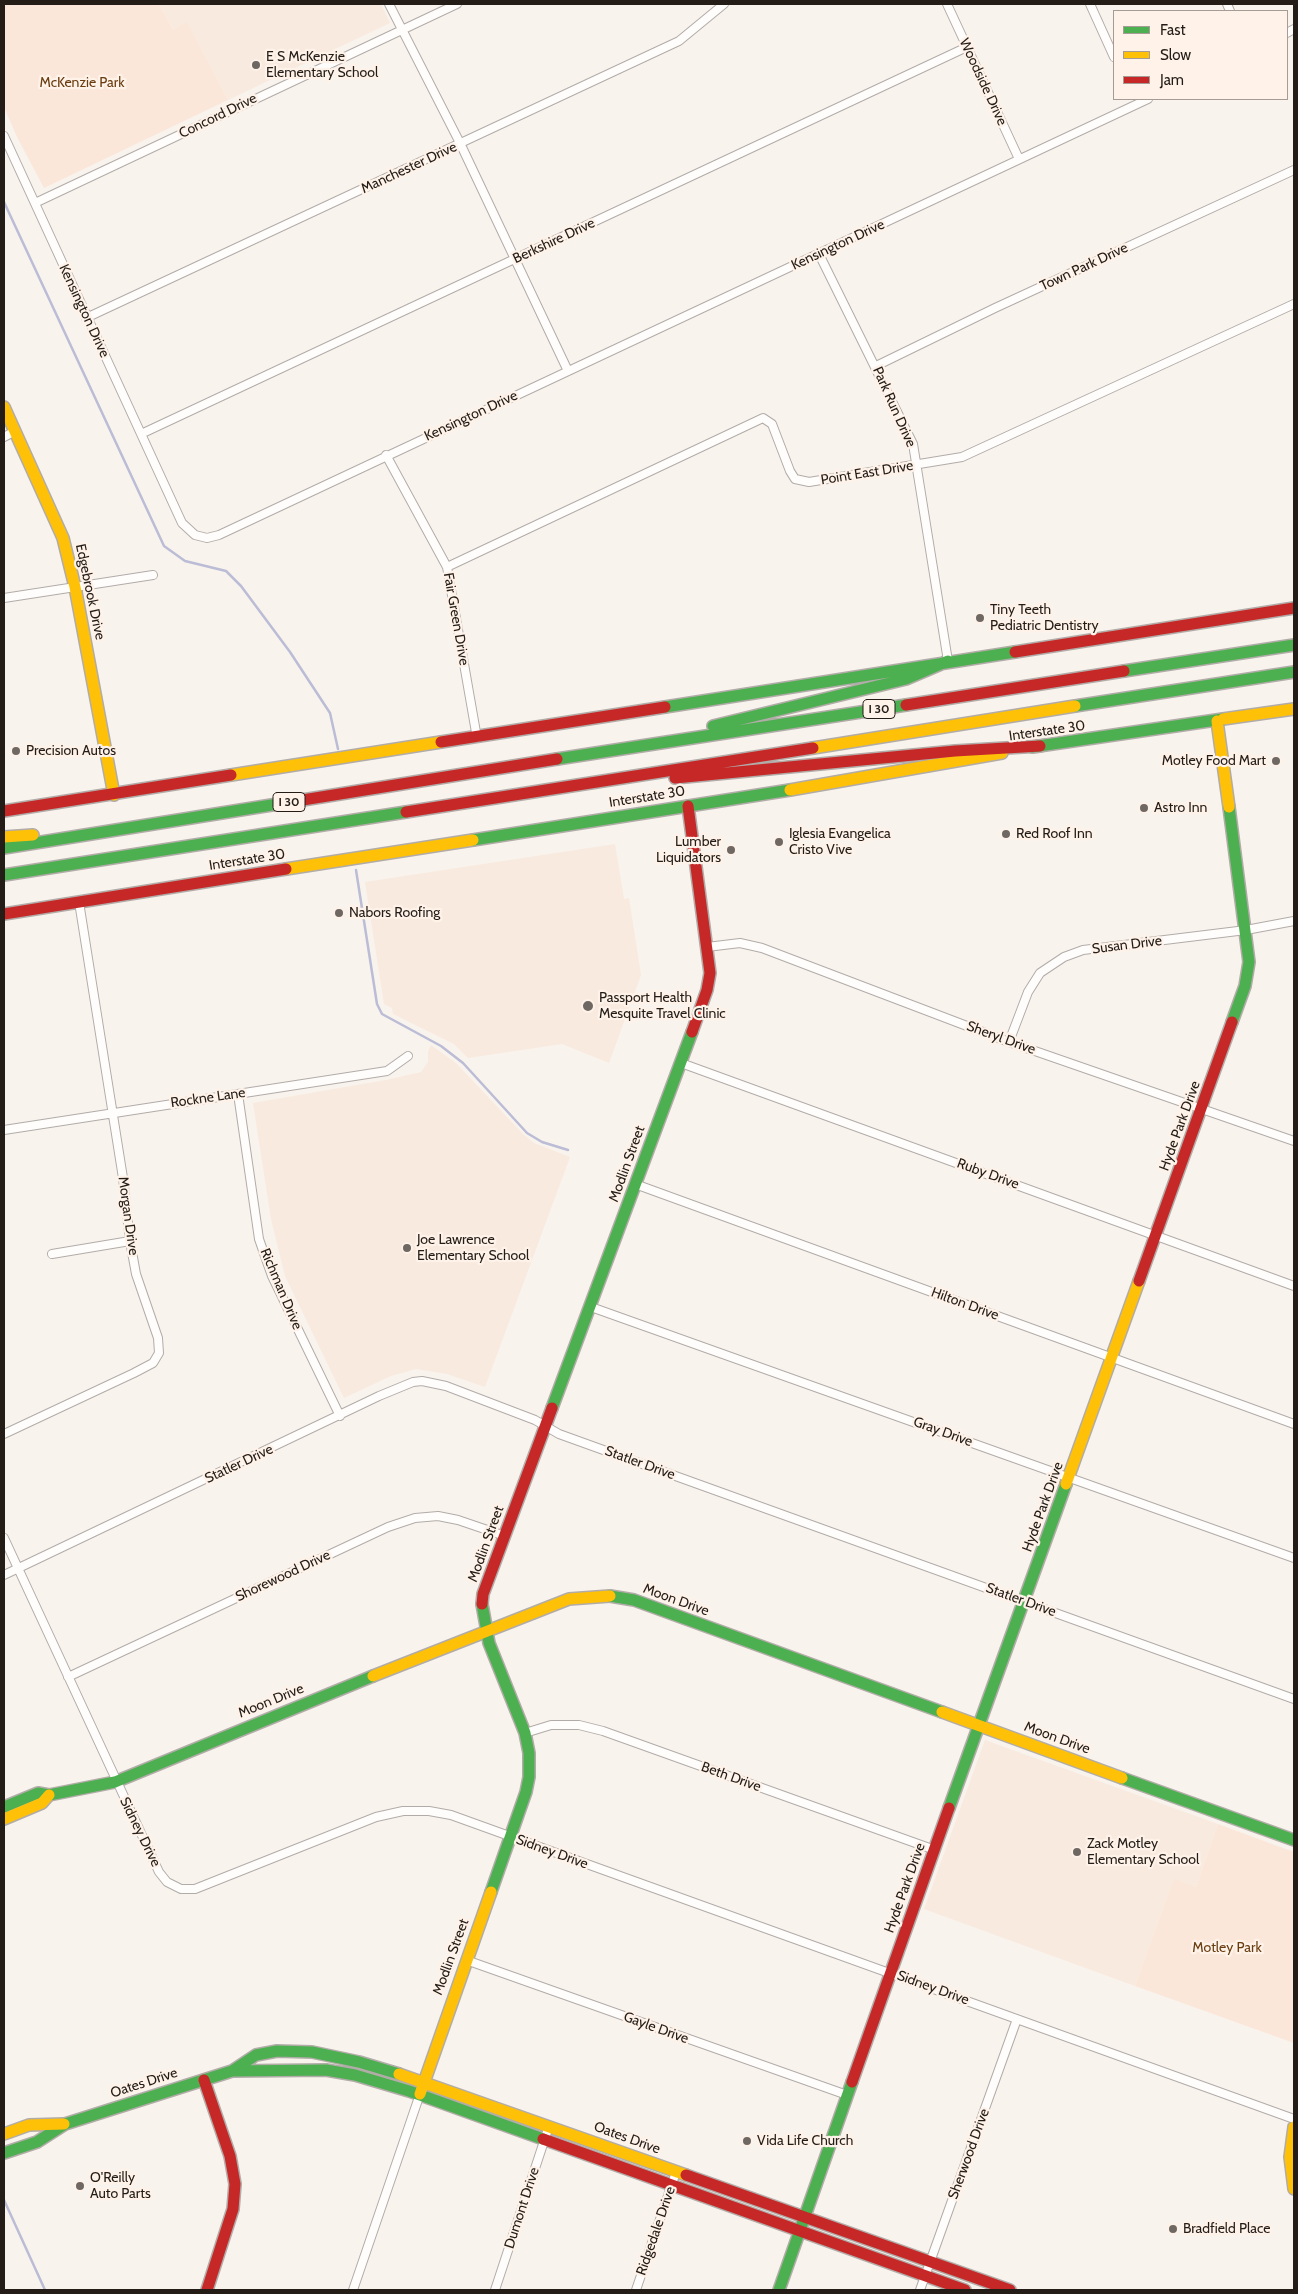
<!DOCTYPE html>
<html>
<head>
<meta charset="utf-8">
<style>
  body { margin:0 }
  #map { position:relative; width:1298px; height:2294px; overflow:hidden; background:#f9f3ee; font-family:Cabin,sans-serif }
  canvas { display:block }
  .frame { position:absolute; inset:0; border:5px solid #231c17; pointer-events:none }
  .legend { position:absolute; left:1113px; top:10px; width:175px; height:90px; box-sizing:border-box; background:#fef2e9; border:1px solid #a69c95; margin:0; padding:6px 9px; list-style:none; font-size:15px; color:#231c17 }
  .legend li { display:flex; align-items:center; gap:10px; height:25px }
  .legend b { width:25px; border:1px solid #a69c95 }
</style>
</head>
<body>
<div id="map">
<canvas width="1298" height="2294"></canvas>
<div class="frame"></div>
<ul class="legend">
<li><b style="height:6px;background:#4caf50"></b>Fast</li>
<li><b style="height:6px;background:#ffc107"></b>Slow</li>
<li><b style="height:6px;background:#c62828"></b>Jam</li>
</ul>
</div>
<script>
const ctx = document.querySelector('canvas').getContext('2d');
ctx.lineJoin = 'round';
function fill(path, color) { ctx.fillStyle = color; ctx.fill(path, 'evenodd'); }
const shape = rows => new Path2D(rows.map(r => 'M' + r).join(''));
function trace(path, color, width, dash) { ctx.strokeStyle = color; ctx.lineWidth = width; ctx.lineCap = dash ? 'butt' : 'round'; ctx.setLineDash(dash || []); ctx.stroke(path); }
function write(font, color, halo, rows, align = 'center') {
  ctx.font = font + ' Cabin,sans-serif'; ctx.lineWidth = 4.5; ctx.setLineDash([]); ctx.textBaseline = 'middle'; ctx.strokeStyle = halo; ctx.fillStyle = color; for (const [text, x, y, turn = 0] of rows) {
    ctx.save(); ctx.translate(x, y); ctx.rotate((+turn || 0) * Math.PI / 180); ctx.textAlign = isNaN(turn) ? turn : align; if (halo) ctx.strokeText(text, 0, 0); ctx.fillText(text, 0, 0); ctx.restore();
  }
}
const built = shape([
  [159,4,381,4,390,23,228,100,187,23,173,30],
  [615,844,624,899,629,898,641,975,609,1063,562,1044,468,1058,454,1044,393,1014,392,1008,384,1004,365,882],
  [431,1045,456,1063,523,1134,534,1143,570,1157,485,1387,447,1374,416,1369,391,1376,344,1398,285,1276,271,1219,253,1103,386,1080,421,1072,428,1062,428,1051],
  [985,1740,1218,1824,1196,1887,1174,1880,1135,1986,924,1909]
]);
const green = shape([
  [159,4,173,30,187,22,228,100,44,188,17,137,4,107,4,4],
  [1218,1824,1294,1852,1294,2043,1135,1986,1174,1879,1196,1887]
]);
const stream = shape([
  [4,202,164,546,185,561,226,571,241,586,290,652,330,713,338,749],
  [356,870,377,1004,382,1014,441,1046,463,1063,527,1133,542,1142,568,1150],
  [4,2200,45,2290]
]);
const street = shape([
  [389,4,460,143,568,371],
  [947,4,1019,159],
  [1090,4,1114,57],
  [1227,4,1230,11],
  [1287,33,1294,29],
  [4,136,182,523,195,535,207,538,219,535,1148,99],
  [35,203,457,4],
  [819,254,913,444,948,661],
  [86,318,679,41,724,4],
  [876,366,995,308,1294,170],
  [141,434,967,47],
  [4,437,15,431],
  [386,455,447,567,477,738],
  [447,567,763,418,772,424,790,471,795,479,809,482,962,457,1294,304],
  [4,598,153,575],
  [707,947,740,943,762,948,1009,1042,1294,1141],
  [1009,1042,1028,992,1040,973,1064,957,1083,950,1246,930,1294,921],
  [681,1063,1294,1286],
  [238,1094,259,1239,272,1276,340,1416],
  [4,1130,387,1071,408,1056],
  [635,1184,1294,1424],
  [52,1254,130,1241],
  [591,1307,1294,1558],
  [4,1434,134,1373,153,1363,159,1353,158,1338,136,1274,130,1241,123,1178,79,902],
  [4,1538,159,1872,167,1882,181,1889,195,1889,376,1817,403,1811,429,1811,451,1815,1294,2119],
  [4,1575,379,1396,413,1382,422,1381,446,1386,535,1420,559,1434,1294,1699],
  [68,1677,388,1527,415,1518,438,1516,458,1520,505,1536],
  [525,1733,551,1725,579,1725,603,1731,935,1850],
  [466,1960,847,2095],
  [353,2290,420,2094],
  [495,2290,549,2126],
  [636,2290,676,2172],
  [920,2290,1017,2019]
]);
const fast = shape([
  [1124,671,1294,645],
  [1075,706,1294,672],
  [665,707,1015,652],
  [713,726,906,679,948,661],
  [1032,747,1223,719],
  [557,759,906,705],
  [1229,807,1249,962,1245,986,1232,1022],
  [473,840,790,790],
  [4,848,284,803],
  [4,875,406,812],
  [552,1408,692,1032],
  [610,1596,634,1600,942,1712],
  [482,1604,489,1643,525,1733,529,1753,529,1777,526,1792,491,1892],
  [1122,1778,1294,1840],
  [4,1807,38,1793,49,1795,115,1782,373,1676],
  [949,1808,1066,1484],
  [232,2071,326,2070,355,2075,409,2091,543,2139],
  [4,2153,37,2142,65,2124,232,2071,256,2055,277,2051,312,2052,359,2062,399,2074],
  [779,2290,852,2082]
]);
const slow = shape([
  [4,407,63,538,75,587,114,795],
  [1223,719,1294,709],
  [1217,721,1229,807],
  [813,748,1075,706],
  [231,775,441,742],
  [790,790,1002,753],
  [4,837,33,835],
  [286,869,473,840],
  [1066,1484,1139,1281],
  [373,1676,569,1599,610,1596],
  [942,1712,1122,1778],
  [4,1819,42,1803,49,1795],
  [399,2074,686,2175],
  [420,2094,491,1892],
  [1294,2127,1290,2157,1294,2189],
  [4,2134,29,2125,64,2124]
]);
const jam = shape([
  [1015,652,1294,608],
  [906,705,1124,671],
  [441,742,665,707],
  [675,778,955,751,1040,746],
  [284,803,557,759],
  [688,806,710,973,707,990,692,1032],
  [4,811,231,775],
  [406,812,813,748],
  [4,914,286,869],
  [1139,1281,1232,1022],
  [482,1604,483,1594,552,1408],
  [204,2080,230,2156,235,2184,233,2209,207,2290],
  [852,2082,949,1808],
  [543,2139,965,2290],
  [686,2175,1010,2290]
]);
const markers = [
  [256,65,5,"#6e6762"],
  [980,618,5,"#6e6762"],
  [16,751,5,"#6e6762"],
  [1276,761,5,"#6e6762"],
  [1144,808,5,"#6e6762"],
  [1006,834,5,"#6e6762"],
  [779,842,5,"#6e6762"],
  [731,850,5,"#6e6762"],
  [339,913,5,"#6e6762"],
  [588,1006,6,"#6e6762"],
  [407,1248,5,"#6e6762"],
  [1077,1852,5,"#6e6762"],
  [747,2141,5,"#6e6762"],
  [80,2186,5,"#6e6762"],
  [1173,2229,5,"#6e6762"]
];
const shields = [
  [879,709,32],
  [289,802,32]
];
const shieldNames = [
  ["I 30",879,709],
  ["I 30",289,802]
];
const poiNames = [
  ["E S McKenzie",266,57],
  ["Elementary School",266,73],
  ["Tiny Teeth",990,610],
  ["Pediatric Dentistry",990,626],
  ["Precision Autos",26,751],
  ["Motley Food Mart",1266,761,"right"],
  ["Astro Inn",1154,808],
  ["Iglesia Evangelica",789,834],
  ["Cristo Vive",789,850],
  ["Red Roof Inn",1016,834],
  ["Lumber",721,842,"right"],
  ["Liquidators",721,858,"right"],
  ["Nabors Roofing",349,913],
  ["Passport Health",599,998],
  ["Mesquite Travel Clinic",599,1014],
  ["Joe Lawrence",417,1240],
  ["Elementary School",417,1256],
  ["Zack Motley",1087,1844],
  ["Elementary School",1087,1860],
  ["Vida Life Church",757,2141],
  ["O'Reilly",90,2178],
  ["Auto Parts",90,2194],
  ["Bradfield Place",1183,2229]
];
const streetNames = [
  ["Woodside Drive",983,82,65],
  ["Concord Drive",218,116,-26],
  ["Manchester Drive",409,168,-25],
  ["Berkshire Drive",554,241,-25],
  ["Kensington Drive",838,245,-25],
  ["Town Park Drive",1084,267,-25],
  ["Kensington Drive",84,311,65],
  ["Park Run Drive",894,407,66],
  ["Kensington Drive",471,416,-25],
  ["Point East Drive",867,473,-9],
  ["Edgebrook Drive",90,592,78],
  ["Fair Green Drive",456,619,80],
  ["Interstate 30",1047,731,-8],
  ["Interstate 30",647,797,-9],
  ["Interstate 30",247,860,-9],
  ["Susan Drive",1127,945,-7],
  ["Sheryl Drive",1001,1038,20],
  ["Rockne Lane",208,1098,-8],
  ["Hyde Park Drive",1180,1126,-70],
  ["Modlin Street",627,1164,-70],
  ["Ruby Drive",988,1174,20],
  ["Morgan Drive",128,1216,82],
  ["Richman Drive",281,1289,67],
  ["Hilton Drive",965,1304,20],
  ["Gray Drive",943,1432,20],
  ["Statler Drive",640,1463,20],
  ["Statler Drive",239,1464,-25],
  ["Hyde Park Drive",1043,1507,-70],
  ["Modlin Street",486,1544,-70],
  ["Shorewood Drive",283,1576,-25],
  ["Moon Drive",676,1600,20],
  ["Statler Drive",1021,1600,20],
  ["Moon Drive",271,1701,-22],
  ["Moon Drive",1057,1738,20],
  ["Beth Drive",731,1777,20],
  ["Sidney Drive",140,1832,64],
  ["Sidney Drive",552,1852,20],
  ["Hyde Park Drive",905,1888,-70],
  ["Modlin Street",451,1957,-70],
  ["Sidney Drive",933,1988,20],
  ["Gayle Drive",656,2028,20],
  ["Oates Drive",144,2083,-18],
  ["Oates Drive",627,2138,20],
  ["Sherwood Drive",969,2154,-70],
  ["Dumont Drive",522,2208,-72],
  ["Ridgedale Drive",656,2231,-71]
];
const parkNames = [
  ["McKenzie Park",82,83],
  ["Motley Park",1227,1948]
];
fill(built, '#f8eade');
fill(green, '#fbe7d9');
trace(stream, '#bbbcd5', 2.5);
trace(street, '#b2aca8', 10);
trace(fast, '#b2aca8', 14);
trace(slow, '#b2aca8', 14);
trace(jam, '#b2aca8', 14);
trace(street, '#fefdfc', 8);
trace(fast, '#4caf50', 11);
trace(slow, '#ffc107', 11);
trace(jam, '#c62828', 11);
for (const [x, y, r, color] of markers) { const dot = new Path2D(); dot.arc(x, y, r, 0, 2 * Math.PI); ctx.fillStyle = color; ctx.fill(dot); trace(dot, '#fef2e9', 2); }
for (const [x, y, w] of shields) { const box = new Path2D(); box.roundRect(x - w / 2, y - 9.5, w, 19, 4); ctx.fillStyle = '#fef2e9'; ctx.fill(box); trace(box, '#231c17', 1); }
write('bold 12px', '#231c17', null, shieldNames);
write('14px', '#231c17', '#fef2e9', poiNames, 'left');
write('14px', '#231c17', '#fef2e9', streetNames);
write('14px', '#6a3d10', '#fef2e9', parkNames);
</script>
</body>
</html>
